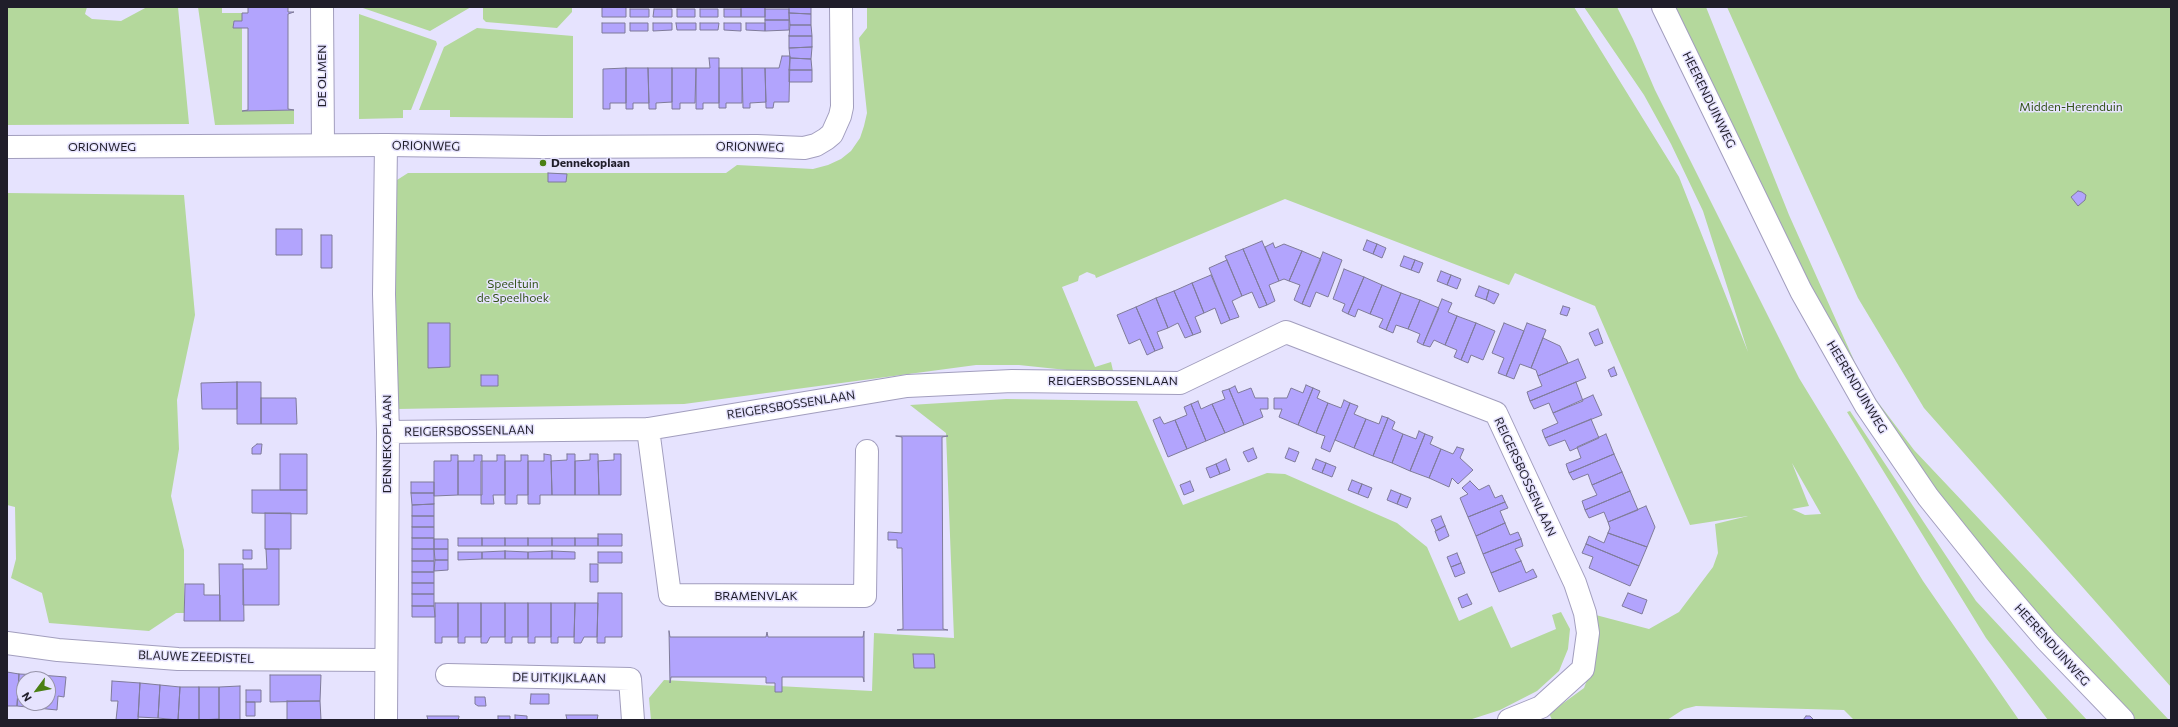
<!DOCTYPE html>
<html>
<head>
<meta charset="utf-8">
<style>
  body { margin:0 }
  #map { position:relative; width:2178px; height:727px; overflow:hidden; background:#e6e3fe; font-family:Commissioner,sans-serif }
  canvas { display:block }
  .frame { position:absolute; inset:0; border:8px solid #201e2a; pointer-events:none }
  .north { position:absolute; left:16px; top:671px; width:40px; height:40px; box-sizing:border-box; background:#e6e3fe; border:1px solid #9794a9; border-radius:50%; rotate:238deg; font-size:11px; font-weight:700; line-height:16px; text-align:center; color:#201e2a }
  .north::after { content:''; display:block; margin:auto; width:14px; height:18px; background:#4a7f14; clip-path:polygon(50% 0,100% 100%,50% 72%,0 100%) }
</style>
</head>
<body>
<div id="map">
<canvas width="2178" height="727"></canvas>
<div class="frame"></div>
<div class="north">N</div>
</div>
<script>
const ctx = document.querySelector('canvas').getContext('2d');
ctx.lineJoin = 'round';
function fill(path, color) { ctx.fillStyle = color; ctx.fill(path, 'evenodd'); }
const shape = rows => new Path2D(rows.map(r => 'M' + r).join(''));
function trace(path, color, width, dash) { ctx.strokeStyle = color; ctx.lineWidth = width; ctx.lineCap = dash ? 'butt' : 'round'; ctx.setLineDash(dash || []); ctx.stroke(path); }
function write(font, color, halo, rows, align = 'center') {
  ctx.font = font + ' Commissioner,sans-serif'; ctx.lineWidth = 3; ctx.setLineDash([]); ctx.textBaseline = 'middle'; ctx.strokeStyle = halo; ctx.fillStyle = color; for (const [text, x, y, turn = 0] of rows) {
    ctx.save(); ctx.translate(x, y); ctx.rotate((+turn || 0) * Math.PI / 180); ctx.textAlign = isNaN(turn) ? turn : align; if (halo) ctx.strokeText(text, 0, 0); ctx.fillText(text, 0, 0); ctx.restore();
  }
}
const green = shape([
  [7,7,87,7,85,14,92,19,121,21,147,7,178,7,189,124,7,125],
  [198,7,222,7,222,13,242,13,242,21,234,21,233,28,242,28,242,111,294,110,294,124,215,125],
  [360,7,471,7,430,31],
  [483,7,572,7,572,12,557,28,486,22,483,19],
  [867,7,1574,7,1679,177,1748,352,1703,211,1671,144,1644,95,1584,7,1617,7,1633,39,1655,90,1799,378,1923,581,2019,720,1854,720,1844,710,1696,706,1684,709,1667,720,1552,720,1548,711,1558,707,1584,688,1596,656,1592,614,1649,629,1679,612,1713,567,1718,553,1715,524,1748,516,1690,525,1595,306,1515,273,1509,285,1285,199,1096,278,1095,275,1087,272,1079,276,1078,281,1062,287,1095,367,1111,362,1114,375,1019,365,976,365,684,404,397,409,395,192,397,180,408,173,726,173,737,165,813,169,828,165,841,159,851,151,860,138,864,126,867,113,859,38,867,28],
  [1792,463,1821,514,1805,515,1792,509,1809,506],
  [1674,7,1706,7,1789,215,1865,385,1914,450,2169,720,2136,720,2014,594,1948,511,1892,429,1837,341],
  [1727,7,2171,7,2171,687,1924,408,1858,298],
  [359,14,436,41,437,44,411,110,403,110,403,118,359,119],
  [477,28,573,36,573,118,450,117,450,110,419,110,444,47],
  [7,193,184,195,195,315,177,400,179,449,171,496,184,550,184,613,176,613,149,631,49,623,42,593,11,578,16,559,15,507,7,505],
  [1006,399,1137,401,1183,505,1267,473,1285,474,1397,523,1427,547,1459,621,1492,606,1511,648,1556,629,1552,615,1561,612,1570,629,1568,649,1559,671,1537,691,1500,710,1469,720,651,720,649,698,664,680,872,691,874,633,954,638,946,433,910,405],
  [1850,411,1976,601,2087,720,2048,720,1986,638,1847,412]
]);
const building = shape([
  [248,7,288,7,288,12,294,12,288,14,288,109,294,110,242,111,248,110,248,28,233,28,234,21,242,21,242,13,248,13,248,7],
  [602,7,626,7,626,17,602,17,602,7],
  [741,7,765,7,765,17,741,17,741,7],
  [789,7,811,7,811,14,789,13,789,7],
  [630,9,649,9,649,17,630,17,630,9],
  [654,9,672,9,672,17,653,17,654,9],
  [677,9,695,9,695,17,677,17,677,9],
  [700,9,718,9,718,17,700,17,700,9],
  [724,9,741,9,741,17,724,17,724,9],
  [765,9,789,9,789,20,765,20,765,9],
  [789,13,811,14,811,25,790,25,789,13],
  [765,20,789,20,789,30,765,31,765,20],
  [602,23,625,23,625,33,602,33,602,23],
  [630,23,648,23,648,31,630,31,630,23],
  [653,23,672,23,672,30,653,31,653,23],
  [676,23,696,23,696,30,677,30,676,23],
  [700,23,719,23,718,30,700,30,700,23],
  [724,23,741,23,741,31,724,30,724,23],
  [746,23,765,23,765,31,746,30,746,23],
  [790,25,811,25,812,36,789,36,790,25],
  [789,36,812,36,812,47,789,48,789,36],
  [812,47,811,59,790,58,789,48,812,47],
  [782,56,790,56,789,102,774,102,773,108,766,108,765,68,779,68,782,56],
  [709,58,719,58,719,103,703,103,703,109,696,109,696,68,710,68,709,58],
  [790,58,811,59,812,70,789,70,790,58],
  [626,68,626,103,610,103,610,109,603,109,603,69,626,68],
  [626,68,648,68,649,103,633,103,633,109,626,109,626,68],
  [648,68,672,68,672,102,656,103,656,109,649,109,648,68],
  [672,68,696,68,695,103,680,103,680,109,672,109,672,68],
  [719,68,742,68,742,103,726,103,726,108,719,108,719,68],
  [742,68,765,68,766,102,750,103,750,108,743,108,742,68],
  [789,70,812,70,812,82,789,82,789,70],
  [548,173,567,174,566,182,548,182,548,173],
  [2078,191,2082,192,2086,195,2085,200,2078,206,2071,197,2078,191],
  [276,229,302,229,302,255,276,255,276,229],
  [321,235,332,235,332,268,321,268,321,235],
  [1367,240,1377,244,1373,254,1363,250,1367,240],
  [1262,241,1279,281,1269,285,1275,301,1267,305,1243,249,1262,241],
  [1273,243,1275,248,1284,244,1302,251,1289,281,1284,279,1279,281,1265,247,1273,243],
  [1377,244,1386,248,1382,258,1373,254,1377,244],
  [1243,249,1267,305,1259,308,1252,292,1242,296,1225,256,1243,249],
  [1302,251,1321,259,1302,304,1294,300,1300,285,1289,281,1302,251],
  [1323,252,1342,260,1328,297,1316,292,1310,307,1302,304,1323,252],
  [1404,256,1415,260,1411,270,1400,266,1404,256],
  [1227,260,1242,296,1232,301,1239,317,1230,320,1209,268,1227,260],
  [1415,260,1423,263,1419,273,1411,270,1415,260],
  [1344,269,1364,277,1348,314,1342,311,1345,304,1333,299,1344,269],
  [1441,271,1451,275,1447,285,1437,281,1441,271],
  [1211,275,1230,320,1221,324,1215,308,1204,313,1192,283,1211,275],
  [1451,275,1461,279,1457,289,1447,285,1451,275],
  [1364,277,1382,285,1370,314,1358,309,1355,317,1348,314,1364,277],
  [1192,283,1204,313,1195,317,1201,332,1193,335,1174,291,1192,283],
  [1382,285,1401,293,1386,330,1379,327,1383,319,1370,314,1382,285],
  [1479,286,1489,290,1486,300,1475,296,1479,286],
  [1489,290,1499,294,1494,304,1486,300,1489,290],
  [1174,291,1193,335,1185,338,1178,323,1168,328,1156,298,1174,291],
  [1401,293,1420,300,1408,329,1396,325,1393,333,1386,330,1401,293],
  [1156,298,1168,328,1157,332,1163,348,1155,351,1136,307,1156,298],
  [1442,299,1452,303,1448,312,1457,316,1445,345,1434,340,1430,347,1423,345,1442,299],
  [1420,300,1439,308,1423,345,1417,342,1420,334,1408,329,1420,300],
  [1563,306,1570,308,1567,316,1560,314,1563,306],
  [1136,307,1155,351,1147,355,1140,339,1129,344,1117,315,1136,307],
  [1457,316,1476,323,1461,360,1454,357,1457,350,1445,345,1457,316],
  [428,323,450,323,450,367,428,368,428,323],
  [1476,323,1495,331,1483,360,1471,355,1468,363,1461,360,1476,323],
  [1504,323,1524,331,1506,376,1498,373,1504,358,1492,353,1504,323],
  [1527,323,1546,330,1531,368,1520,364,1514,379,1506,376,1527,323],
  [1598,329,1603,343,1595,346,1589,333,1598,329],
  [1543,338,1560,346,1568,363,1538,376,1536,370,1531,368,1543,338],
  [1578,359,1586,378,1530,401,1527,392,1542,386,1538,376,1578,359],
  [1614,367,1617,375,1611,377,1608,370,1614,367],
  [481,375,498,375,498,386,481,386,481,375],
  [237,382,237,409,202,409,201,383,237,382],
  [237,382,261,382,261,424,237,424,237,382],
  [1576,382,1583,401,1553,413,1549,403,1534,409,1530,401,1576,382],
  [1306,385,1313,388,1298,425,1279,417,1282,409,1274,409,1274,398,1287,398,1291,388,1303,393,1306,385],
  [1235,386,1238,393,1251,388,1255,398,1268,398,1268,409,1260,409,1263,417,1244,425,1229,389,1235,386],
  [1313,388,1320,391,1317,398,1328,403,1316,433,1298,425,1313,388],
  [1229,389,1244,425,1225,433,1212,404,1225,399,1222,391,1229,389],
  [1593,395,1602,415,1545,438,1542,430,1558,423,1553,413,1593,395],
  [261,398,296,398,297,424,261,424,261,398],
  [1344,400,1350,403,1330,452,1321,448,1325,436,1316,433,1328,403,1341,408,1344,400],
  [1198,401,1201,409,1212,404,1225,433,1206,441,1191,404,1198,401],
  [1350,403,1358,406,1354,414,1366,419,1354,448,1335,440,1350,403],
  [1191,404,1206,441,1187,449,1175,420,1187,415,1184,407,1191,404],
  [1382,416,1388,418,1373,456,1354,448,1366,419,1379,424,1382,416],
  [1160,417,1164,424,1175,420,1187,449,1168,457,1153,420,1160,417],
  [1388,418,1395,422,1392,429,1403,434,1392,463,1373,456,1388,418],
  [1591,419,1599,438,1570,451,1565,440,1549,446,1545,438,1591,419],
  [1419,431,1425,434,1410,471,1392,463,1403,434,1416,439,1419,431],
  [1425,434,1433,437,1430,444,1441,449,1429,478,1410,471,1425,434],
  [1606,434,1614,454,1569,473,1566,464,1581,458,1577,447,1606,434],
  [896,436,948,436,942,437,943,629,948,630,897,630,903,629,902,548,897,548,897,540,888,540,888,532,902,533,902,437,896,436],
  [257,444,262,444,261,454,252,454,252,448,257,444],
  [1457,447,1464,449,1460,458,1473,470,1458,484,1452,478,1449,487,1429,478,1441,449,1453,454,1457,447],
  [1253,448,1257,458,1248,462,1243,452,1253,448],
  [1289,448,1299,452,1295,462,1285,458,1289,448],
  [280,454,307,454,307,490,280,490,280,454],
  [544,454,551,455,552,495,540,495,540,504,528,504,528,461,544,461,544,454],
  [567,454,575,454,575,495,552,495,551,461,567,460,567,454],
  [590,454,598,454,599,495,575,495,575,461,590,460,590,454],
  [614,454,621,454,621,495,599,495,598,461,614,460,614,454],
  [1614,454,1622,472,1592,485,1588,474,1573,480,1569,473,1614,454],
  [451,455,458,455,458,495,434,496,434,461,451,461,451,455],
  [474,455,482,455,482,495,458,495,458,461,474,461,474,455],
  [497,455,505,455,505,495,493,495,494,504,481,504,481,461,497,461,497,455],
  [521,455,528,455,528,495,517,495,517,504,505,504,505,461,521,461,521,455],
  [1226,459,1230,470,1220,474,1216,464,1226,459],
  [1316,459,1326,463,1322,473,1312,469,1316,459],
  [1326,463,1336,467,1332,477,1322,473,1326,463],
  [1216,464,1220,474,1210,478,1206,468,1216,464],
  [1622,472,1630,491,1585,510,1582,501,1597,495,1592,485,1622,472],
  [1352,480,1362,484,1358,494,1348,490,1352,480],
  [1190,481,1194,491,1184,495,1180,485,1190,481],
  [1470,481,1479,490,1489,485,1495,498,1502,495,1505,502,1468,517,1460,498,1468,494,1462,488,1470,481],
  [411,482,434,482,434,493,411,493,411,482],
  [1362,484,1372,488,1368,498,1358,494,1362,484],
  [252,490,307,490,307,514,252,513,252,490],
  [1391,490,1401,494,1397,504,1387,500,1391,490],
  [1630,491,1638,510,1608,522,1604,512,1589,518,1585,510,1630,491],
  [411,493,434,493,434,504,412,505,411,493],
  [1401,494,1411,498,1407,508,1397,504,1401,494],
  [1505,502,1508,508,1500,511,1505,523,1476,536,1468,517,1505,502],
  [434,504,434,516,412,516,412,505,434,504],
  [1646,506,1655,527,1647,547,1608,533,1610,528,1608,522,1646,506],
  [265,513,291,513,291,549,265,549,265,513],
  [412,516,434,516,434,527,412,527,412,516],
  [1441,516,1445,526,1436,531,1431,520,1441,516],
  [1505,523,1510,535,1518,532,1521,539,1483,554,1476,536,1505,523],
  [1445,526,1449,536,1439,541,1435,531,1445,526],
  [412,527,434,527,434,538,412,538,412,527],
  [1608,533,1647,547,1639,566,1586,544,1589,536,1604,543,1608,533],
  [598,534,622,534,622,546,598,546,598,534],
  [412,538,434,538,434,549,412,549,412,538],
  [458,538,482,538,482,546,458,546,458,538],
  [482,538,505,538,505,546,482,546,482,538],
  [505,538,528,538,528,546,505,546,505,538],
  [528,538,552,538,552,546,528,546,528,538],
  [552,538,575,538,575,546,552,546,552,538],
  [575,538,598,538,598,546,575,546,575,538],
  [434,539,448,539,448,549,434,549,434,539],
  [1521,539,1523,546,1515,549,1521,561,1491,573,1483,554,1521,539],
  [1586,544,1639,566,1630,586,1589,568,1593,557,1582,553,1586,544],
  [266,549,279,549,279,605,243,605,243,569,267,569,266,549],
  [412,549,434,549,434,561,412,561,412,549],
  [434,549,448,549,448,560,435,560,434,549],
  [243,550,252,550,252,559,243,559,243,550],
  [505,551,505,559,482,559,482,552,505,551],
  [505,551,528,552,528,559,505,559,505,551],
  [552,551,552,559,528,559,528,552,552,551],
  [552,551,575,552,575,559,552,559,552,551],
  [458,552,482,552,482,559,458,560,458,552],
  [598,552,622,552,622,563,598,563,598,552],
  [1457,553,1461,563,1451,567,1447,557,1457,553],
  [435,560,448,560,448,570,434,571,435,560],
  [412,561,434,561,434,572,412,572,412,561],
  [1521,561,1526,573,1533,569,1537,577,1499,592,1491,573,1521,561],
  [1461,563,1465,573,1455,577,1451,567,1461,563],
  [219,564,243,564,244,621,220,621,219,564],
  [590,564,598,564,598,582,590,582,590,564],
  [412,572,434,572,434,583,412,583,412,572],
  [412,583,434,583,434,594,412,594,412,583],
  [185,584,204,584,204,595,220,595,220,621,184,621,185,584],
  [598,593,622,593,622,637,605,637,605,643,597,643,598,593],
  [1628,593,1647,600,1642,614,1622,606,1628,593],
  [412,594,434,594,434,606,412,606,412,594],
  [1467,594,1472,604,1462,608,1458,598,1467,594],
  [435,603,458,603,458,637,442,637,442,643,435,643,435,603],
  [458,603,481,603,481,637,465,637,465,643,458,643,458,603],
  [481,603,505,603,505,637,490,637,487,643,481,643,481,603],
  [505,603,528,603,528,637,512,637,512,643,505,643,505,603],
  [528,603,551,603,551,637,535,637,535,643,528,643,528,603],
  [551,603,575,603,574,637,558,637,558,643,551,643,551,603],
  [575,603,598,603,597,637,584,637,581,643,574,643,575,603],
  [412,606,434,606,435,617,412,617,412,606],
  [669,631,670,637,766,637,767,632,768,637,863,637,864,631,864,682,863,677,782,677,782,692,775,692,775,683,766,683,766,677,671,677,670,683,669,631],
  [913,654,934,654,935,668,914,668,913,654],
  [7,672,19,674,17,706,7,706,7,672],
  [19,674,40,675,39,679,24,679,24,703,37,703,37,708,17,706,19,674],
  [40,675,66,677,64,697,58,696,57,710,37,708,37,703,48,703,48,679,39,679,40,675],
  [270,675,321,675,320,701,270,702,270,675],
  [112,681,140,683,138,720,116,720,118,701,111,701,112,681],
  [140,683,160,685,158,718,138,717,140,683],
  [160,685,180,687,178,720,158,718,160,685],
  [240,686,240,720,219,720,219,687,240,686],
  [180,687,199,687,199,720,178,720,180,687],
  [199,687,219,687,219,719,199,720,199,687],
  [246,690,261,690,261,702,246,702,246,690],
  [531,694,549,694,549,704,530,704,531,694],
  [475,697,485,697,486,706,478,706,475,704,475,697],
  [287,701,320,701,321,720,287,720,287,701],
  [246,702,255,702,255,716,246,716,246,702],
  [515,715,527,716,527,720,515,720,515,715],
  [566,715,598,715,597,720,567,720,566,715],
  [427,716,459,716,459,717,458,720,428,720,427,716],
  [498,716,510,716,510,720,498,720,498,716],
  [1806,716,1810,716,1814,720,1803,720,1806,716]
]);
const street = shape([
  [322,7,323,145],
  [648,429,670,595,865,596,867,451],
  [388,432,648,429,907,386,1012,381,1180,383,1286,332,1496,413,1575,583,1585,613,1588,633,1583,669,1541,707,1509,720],
  [7,643,58,650,178,659,386,660],
  [447,675,630,679,633,720],
  [386,720,388,432,384,294,386,145]
]);
const secondary = shape([
  [1663,7,1801,291,1866,406,1928,497,1993,578,2046,640,2123,720],
  [7,147,386,145,541,147,757,146,804,148,816,145,826,139,832,134,840,116,842,107,841,7]
]);
const markers = [
  [543,163,4,"#4a7f14"]
];
const streetNames = [
  ["DE OLMEN",322,76,-90],
  ["HEERENDUINWEG",1709,100,64],
  ["ORIONWEG",426,146,1],
  ["ORIONWEG",102,147],
  ["ORIONWEG",750,147,1],
  ["REIGERSBOSSENLAAN",1113,381],
  ["HEERENDUINWEG",1857,387,59],
  ["REIGERSBOSSENLAAN",791,405,-9],
  ["REIGERSBOSSENLAAN",469,431,-1],
  ["DENNEKOPLAAN",387,444,-90],
  ["REIGERSBOSSENLAAN",1525,477,65],
  ["BRAMENVLAK",756,596],
  ["HEERENDUINWEG",2052,645,48],
  ["BLAUWE ZEEDISTEL",196,657,2],
  ["DE UITKIJKLAAN",559,678,1]
];
const parkNames = [
  ["Midden-Herenduin",2071,107],
  ["Speeltuin",513,284],
  ["de Speelhoek",513,298]
];
const poiNames = [
  ["Dennekoplaan",551,163]
];
fill(green, '#b4d89c');
fill(building, '#b2a4fd');
trace(building, '#7f7b99', 1);
trace(street, '#a29ebe', 24);
trace(secondary, '#a29ebe', 24);
trace(street, '#fff', 22);
trace(secondary, '#fff', 22);
for (const [x, y, r, color] of markers) { const dot = new Path2D(); dot.arc(x, y, r, 0, 2 * Math.PI); ctx.fillStyle = color; ctx.fill(dot); trace(dot, '#e6e3fe', 1.5); }
write('12px', '#201e2a', '#e6e3fe', streetNames);
write('12px', '#325217', '#e6e3fe', parkNames);
write('bold 12px', '#201e2a', '#e6e3fe', poiNames, 'left');
</script>
</body>
</html>
